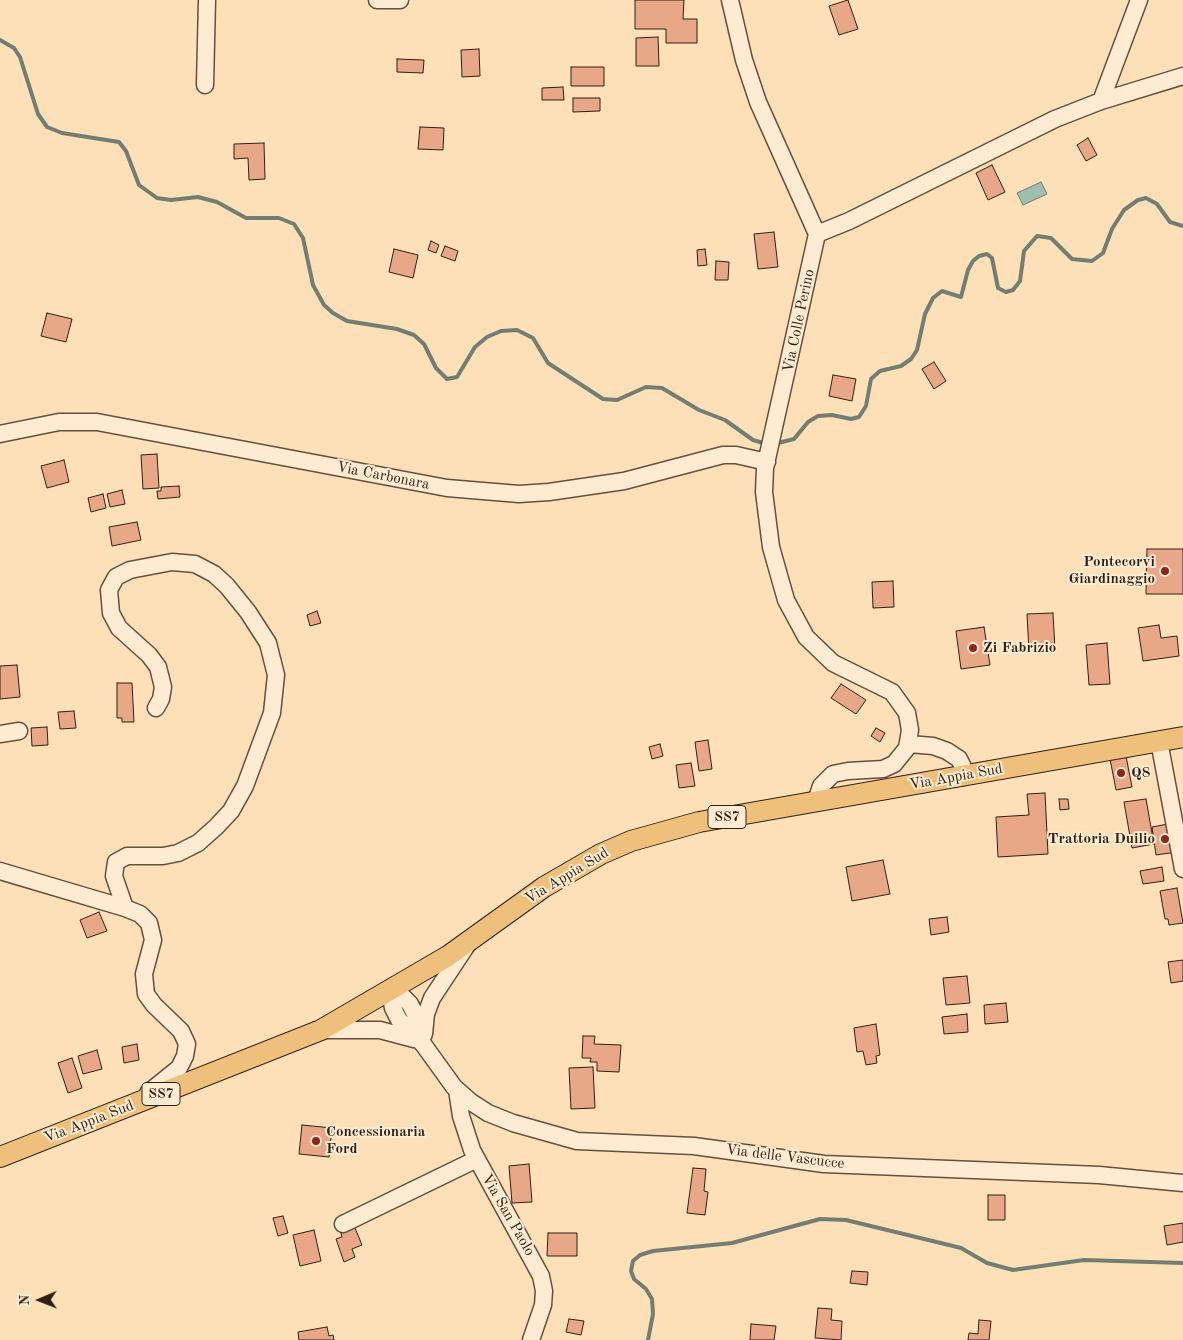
<!DOCTYPE html>
<html>
<head>
<meta charset="utf-8">
<style>
  body { margin:0 }
  #map { position:relative; width:1183px; height:1340px; overflow:hidden; background:#fee0b8; font-family:"Old Standard TT",serif }
  canvas { display:block }
  .north { position:absolute; left:15px; top:1275px; width:50px; height:50px; -webkit-text-stroke:4px #feebd1; paint-order:stroke; rotate:269deg; font-size:14px; font-weight:700; line-height:20px; text-align:center; color:#302014 }
  .north::after { content:''; display:block; margin:auto; width:18px; height:22px; background:#302014; clip-path:polygon(50% 0,100% 100%,50% 72%,0 100%) }
</style>
</head>
<body>
<div id="map">
<canvas width="1183" height="1340"></canvas>
<div class="north">N</div>
</div>
<script>
const ctx = document.querySelector('canvas').getContext('2d');
ctx.lineJoin = 'round';
function fill(path, color) { ctx.fillStyle = color; ctx.fill(path, 'evenodd'); }
const shape = rows => new Path2D(rows.map(r => 'M' + r).join(''));
function trace(path, color, width, dash) { ctx.strokeStyle = color; ctx.lineWidth = width; ctx.lineCap = dash ? 'butt' : 'round'; ctx.setLineDash(dash || []); ctx.stroke(path); }
function write(font, color, halo, rows, align = 'center') {
  ctx.font = font + ' "Old Standard TT",serif'; ctx.lineWidth = 4; ctx.setLineDash([]); ctx.textBaseline = 'middle'; ctx.strokeStyle = halo; ctx.fillStyle = color; for (const [text, x, y, turn = 0] of rows) {
    ctx.save(); ctx.translate(x, y); ctx.rotate((+turn || 0) * Math.PI / 180); ctx.textAlign = isNaN(turn) ? turn : align; if (halo) ctx.strokeText(text, 0, 0); ctx.fillText(text, 0, 0); ctx.restore();
  }
}
const water = shape([
  [1041,182,1047,194,1023,205,1017,193,1041,182]
]);
const stream = shape([
  [0,40,14,48,20,57,38,114,47,127,62,133,119,142,126,151,139,185,157,198,171,200,198,197,217,202,246,218,279,218,294,224,303,238,313,285,324,305,333,313,347,321,397,329,414,335,424,344,436,368,447,379,457,377,475,347,487,337,501,331,517,330,533,338,548,363,603,399,617,400,646,387,662,388,699,410,725,420,753,440,767,444],
  [774,444,794,439,808,422,818,416,832,415,851,419,859,417,866,406,871,379,880,371,901,366,911,359,917,350,925,314,933,298,942,291,961,297,968,270,973,261,979,256,987,254,992,258,998,288,1006,292,1013,290,1020,281,1024,251,1037,236,1051,238,1072,259,1092,261,1103,253,1112,229,1124,210,1138,200,1146,198,1157,204,1170,222,1183,226],
  [648,1340,653,1314,652,1299,646,1289,634,1279,631,1271,633,1261,640,1255,653,1251,732,1243,820,1219,846,1220,949,1245,961,1248,987,1263,1013,1270,1084,1260,1183,1263]
]);
const building = shape([
  [635,0,684,0,683,19,697,19,697,43,666,43,666,29,635,29,635,0],
  [848,0,858,29,839,35,829,6,848,0],
  [658,37,659,66,636,66,636,38,658,37],
  [479,49,480,76,462,77,461,50,479,49],
  [397,59,424,60,423,73,397,72,397,59],
  [571,67,604,67,604,86,571,86,571,67],
  [563,87,564,100,542,100,542,88,563,87],
  [573,98,600,98,600,111,573,112,573,98],
  [420,127,444,128,443,150,418,149,420,127],
  [1088,138,1097,155,1086,161,1077,145,1088,138],
  [264,143,265,179,249,180,248,158,234,159,234,144,264,143],
  [992,165,1005,192,988,200,976,173,992,165],
  [774,232,778,267,758,269,754,234,774,232],
  [431,241,439,245,436,253,428,250,431,241],
  [445,246,458,251,455,261,441,256,445,246],
  [394,249,418,255,413,278,389,272,394,249],
  [705,249,707,265,698,266,697,250,705,249],
  [716,261,729,262,728,280,715,280,716,261],
  [47,313,72,319,66,342,41,336,47,313],
  [934,362,946,381,934,389,922,369,934,362],
  [833,375,856,379,852,401,829,396,833,375],
  [157,454,159,488,143,489,141,455,157,454],
  [64,460,69,482,47,488,41,466,64,460],
  [179,486,180,497,158,499,157,491,161,491,161,487,179,486],
  [122,490,125,504,110,507,107,494,122,490],
  [103,494,106,508,91,512,88,498,103,494],
  [137,522,141,540,112,546,109,527,137,522],
  [1147,549,1183,549,1183,594,1146,594,1147,549],
  [893,581,894,607,873,608,872,582,893,581],
  [317,611,321,623,310,626,307,615,317,611],
  [1053,613,1055,650,1029,651,1027,614,1053,613],
  [1159,625,1161,638,1177,636,1179,656,1143,661,1138,628,1159,625],
  [984,627,990,665,961,669,956,631,984,627],
  [1107,643,1110,684,1089,685,1086,645,1107,643],
  [17,665,20,697,0,699,0,666,17,665],
  [117,683,132,683,134,722,122,722,122,718,117,718,117,683],
  [841,684,866,700,856,714,831,698,841,684],
  [74,711,76,728,60,729,58,712,74,711],
  [47,727,48,745,32,746,31,728,47,727],
  [876,728,885,733,880,742,871,736,876,728],
  [708,740,712,769,699,771,695,742,708,740],
  [660,744,663,756,652,759,649,747,660,744],
  [1126,756,1132,787,1116,790,1110,759,1126,756],
  [691,763,695,786,679,788,676,765,691,763],
  [1045,793,1048,854,998,857,996,817,1029,815,1027,794,1045,793],
  [1059,799,1068,799,1069,809,1060,810,1059,799],
  [1146,799,1154,844,1132,848,1124,802,1146,799],
  [1173,823,1177,852,1156,855,1152,827,1173,823],
  [883,860,890,894,852,901,846,867,883,860],
  [1162,867,1164,881,1143,884,1140,871,1162,867],
  [1177,888,1183,923,1169,925,1168,919,1165,919,1160,891,1177,888],
  [99,912,107,931,87,938,80,920,99,912],
  [947,917,949,932,931,935,929,919,947,917],
  [1183,960,1183,981,1171,983,1168,962,1183,960],
  [967,976,970,1003,946,1005,943,978,967,976],
  [1006,1003,1008,1022,985,1024,984,1005,1006,1003],
  [967,1014,968,1032,944,1034,942,1017,967,1014],
  [876,1024,880,1055,876,1056,877,1063,866,1065,863,1051,857,1052,854,1028,876,1024],
  [583,1036,595,1036,594,1044,621,1045,619,1072,597,1071,597,1062,590,1062,591,1058,582,1058,583,1036],
  [137,1044,139,1060,124,1063,122,1047,137,1044],
  [97,1050,102,1069,83,1074,78,1056,97,1050],
  [72,1058,82,1088,68,1093,58,1063,72,1058],
  [593,1067,595,1108,571,1109,569,1068,593,1067],
  [302,1125,332,1128,329,1157,299,1154,302,1125],
  [529,1164,532,1202,512,1203,509,1166,529,1164],
  [693,1168,706,1169,704,1191,708,1192,705,1215,687,1213,693,1168],
  [988,1195,1005,1195,1005,1220,988,1220,988,1195],
  [283,1216,288,1233,278,1236,273,1218,283,1216],
  [1183,1223,1183,1242,1167,1245,1164,1226,1183,1223],
  [355,1228,362,1245,352,1249,355,1257,344,1262,336,1239,342,1237,341,1233,355,1228],
  [314,1230,321,1261,300,1266,293,1235,314,1230],
  [548,1233,577,1233,577,1256,547,1256,548,1233],
  [852,1271,868,1272,867,1285,850,1283,852,1271],
  [818,1308,832,1309,831,1320,842,1321,841,1340,815,1338,818,1308],
  [569,1319,584,1321,581,1335,566,1332,569,1319],
  [979,1320,991,1321,989,1340,968,1340,969,1333,978,1334,979,1320],
  [751,1324,776,1326,774,1340,750,1340,751,1324],
  [327,1327,329,1336,333,1335,334,1340,299,1340,298,1332,327,1327]
]);
const minor = shape([
  [377,0,400,0],
  [730,0,744,60,758,102,817,234],
  [205,85,207,0],
  [1101,101,1139,0],
  [0,434,59,422,97,422,447,488,519,494,549,492,624,481,723,455,736,455,767,462],
  [0,734,19,731],
  [1159,741,1183,869],
  [909,744,933,746,947,751,959,759,967,775],
  [816,801,821,786,833,774,848,771,883,769,894,764,907,748,910,730,907,713,892,692,833,663,806,637,786,600,771,547,764,492,765,468,817,234,849,221,1055,119,1101,101,1183,76],
  [0,871,125,908,140,914,149,923,153,940,144,974,146,994,154,1005,181,1031,187,1044,185,1056,179,1068,148,1093],
  [125,908,114,876,116,862,127,856,163,856,178,853,198,843,216,827,231,811,245,786,272,713,276,675,268,643,248,612,227,586,214,574,195,564,172,562,130,570,116,577,109,590,111,613,119,628,149,655,158,667,163,687,161,699,156,708],
  [321,1030,380,1030,414,1039],
  [424,1034,426,1014,432,998,467,945],
  [423,1044,416,1016,410,1004,401,995,390,992,393,1008,399,1020,423,1044,454,1087,471,1102,488,1113,513,1123,577,1141,694,1146,824,1164,1099,1175,1183,1183],
  [457,1090,461,1116,472,1150,541,1276,544,1291,543,1305,531,1340],
  [343,1224,477,1159]
]);
const major = shape([
  [0,1157,321,1030,448,956,544,887,601,854,631,841,699,822,1183,737]
]);
const markers = [
  [1165,571,5,"#8f2418"],
  [973,648,5,"#8f2418"],
  [1121,773,5,"#8f2418"],
  [1165,839,5,"#8f2418"],
  [316,1141,5,"#8f2418"]
];
const shields = [
  [727,817,38],
  [161,1094,38]
];
const shieldNames = [
  ["SS7",727,817],
  ["SS7",161,1094]
];
const streetNames = [
  ["Via Colle Perino",799,321,-78],
  ["Via Carbonara",383,476,11],
  ["Via Appia Sud",956,777,-10],
  ["Via Appia Sud",567,876,-31],
  ["Via Appia Sud",89,1122,-21],
  ["Via delle Vascucce",785,1157,7],
  ["Via San Paolo",508,1215,60]
];
const poiNames = [
  ["Pontecorvi",1155,562,"right"],
  ["Giardinaggio",1155,579,"right"],
  ["Zi Fabrizio",983,648],
  ["Q8",1131,773],
  ["Trattoria Duilio",1155,839,"right"],
  ["Concessionaria",326,1132],
  ["Ford",326,1149]
];
fill(water, '#a0bdb0');
trace(water, '#737e72', 1);
trace(stream, '#737e72', 4);
fill(building, '#e8a787');
trace(building, '#302014', 1);
trace(minor, '#64503d', 19);
trace(major, '#302014', 22);
trace(minor, '#feebd1', 16);
trace(major, '#efc07c', 20);
for (const [x, y, r, color] of markers) { const dot = new Path2D(); dot.arc(x, y, r, 0, 2 * Math.PI); ctx.fillStyle = color; ctx.fill(dot); trace(dot, '#feebd1', 2); }
for (const [x, y, w] of shields) { const box = new Path2D(); box.roundRect(x - w / 2, y - 11.5, w, 23, 4); ctx.fillStyle = '#feebd1'; ctx.fill(box); trace(box, '#302014', 1); }
write('bold 14px', '#302014', null, shieldNames);
write('15px', '#302014', '#feebd1', streetNames);
write('bold 15px', '#302014', '#feebd1', poiNames, 'left');
</script>
</body>
</html>
